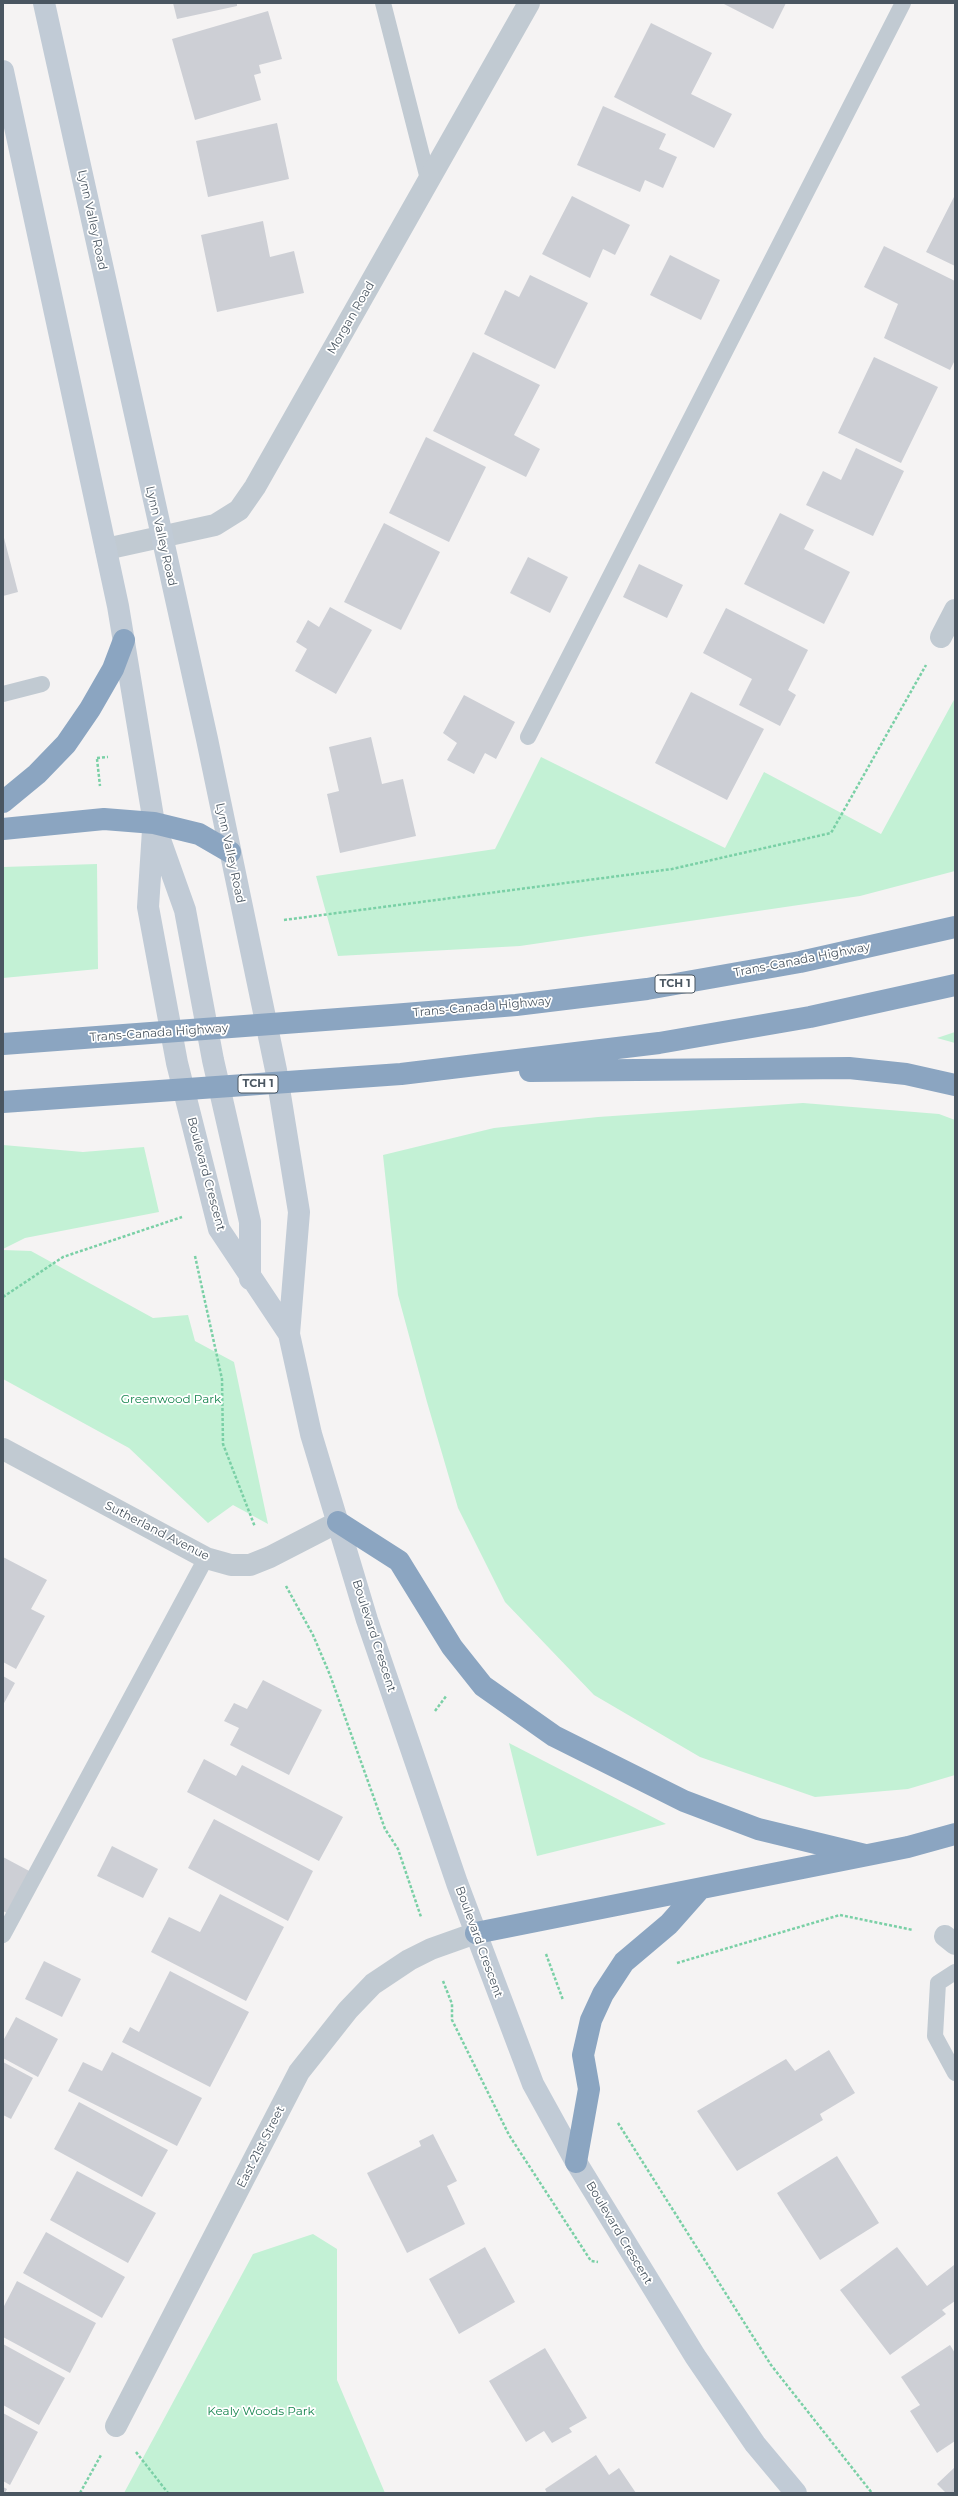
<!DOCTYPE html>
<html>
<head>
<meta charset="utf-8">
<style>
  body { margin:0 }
  #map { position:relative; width:958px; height:2496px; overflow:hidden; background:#f5f3f3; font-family:Montserrat,sans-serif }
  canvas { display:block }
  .frame { position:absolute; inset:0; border:4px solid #4a5661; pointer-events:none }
</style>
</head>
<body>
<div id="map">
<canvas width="958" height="2496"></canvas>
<div class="frame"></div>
</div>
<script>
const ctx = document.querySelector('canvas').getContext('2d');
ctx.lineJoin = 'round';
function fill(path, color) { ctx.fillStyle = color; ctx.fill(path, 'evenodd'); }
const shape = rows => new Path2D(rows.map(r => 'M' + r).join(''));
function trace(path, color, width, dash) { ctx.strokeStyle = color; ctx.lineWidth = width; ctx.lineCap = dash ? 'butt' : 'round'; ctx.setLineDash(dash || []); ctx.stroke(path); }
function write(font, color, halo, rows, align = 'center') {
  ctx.font = font + ' Montserrat,sans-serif'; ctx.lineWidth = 3.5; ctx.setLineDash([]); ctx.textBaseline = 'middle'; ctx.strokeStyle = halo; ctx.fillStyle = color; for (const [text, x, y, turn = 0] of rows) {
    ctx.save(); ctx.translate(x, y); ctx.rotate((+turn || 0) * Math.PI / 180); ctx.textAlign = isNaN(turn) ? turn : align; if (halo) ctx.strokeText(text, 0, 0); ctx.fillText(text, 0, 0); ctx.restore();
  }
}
const green = shape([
  [955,698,955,871,860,896,520,946,338,956,316,876,495,849,541,757,725,848,764,772,881,834],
  [97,864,98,969,3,978,3,867],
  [955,1032,955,1043,937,1038],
  [803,1103,939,1114,955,1120,955,1775,908,1789,815,1797,700,1757,594,1695,505,1602,458,1508,427,1402,398,1295,383,1155,494,1128,598,1117],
  [3,1145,83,1152,144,1147,159,1212,25,1238,3,1249],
  [3,1250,31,1251,153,1318,188,1315,195,1341,234,1362,268,1524,233,1505,208,1523,129,1448,3,1379],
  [509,1743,666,1824,537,1856],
  [313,2234,337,2249,337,2380,385,2493,124,2493,253,2254]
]);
const building = shape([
  [173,3,237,3,237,6,177,19],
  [722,3,786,3,773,29],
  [268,11,282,59,259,65,261,73,254,75,261,100,195,120,172,39],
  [651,23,712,53,691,94,732,114,714,148,614,97],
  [603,106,666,134,659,149,677,157,663,188,645,180,640,192,577,165],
  [277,123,289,179,208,197,196,141],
  [955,195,955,266,926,252],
  [572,196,630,225,615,255,603,249,590,278,542,254],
  [263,221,270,257,294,251,304,293,217,312,201,235],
  [884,246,955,281,955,360,950,370,884,338,898,304,864,287],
  [670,255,720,280,701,320,650,295],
  [530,275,588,303,555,369,484,334,505,290,519,297],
  [473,352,540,385,514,435,540,449,526,477,433,431],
  [874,357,938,387,901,463,838,433],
  [426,437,486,467,449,542,389,513],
  [856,448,904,471,873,536,806,505,823,471,841,480],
  [780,513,814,530,804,549,850,572,824,624,744,584],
  [384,523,440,552,401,630,344,602],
  [3,534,18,592,3,596],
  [528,557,568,577,550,613,510,593],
  [639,564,683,585,667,618,623,597],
  [330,607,372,630,336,694,295,671,307,649,296,642,308,620,319,627],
  [726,608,808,650,788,690,796,695,780,726,739,705,752,679,703,653],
  [691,692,764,729,727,800,655,763],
  [464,695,515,722,496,759,485,753,474,774,447,760,457,743,443,733],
  [371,737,382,784,403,779,416,836,340,853,327,794,339,791,329,747],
  [3,1557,47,1580,31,1609,45,1616,16,1669,3,1662],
  [3,1676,15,1683,3,1705],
  [263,1680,322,1710,289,1775,230,1745,239,1728,224,1721,234,1703,247,1709],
  [204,1759,236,1776,242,1765,343,1817,319,1861,187,1792],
  [214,1819,313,1871,288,1921,188,1868],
  [112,1846,158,1869,143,1898,97,1876],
  [3,1857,33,1873,11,1915,3,1911],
  [220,1894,284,1927,246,2001,151,1952,169,1917,200,1932],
  [44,1961,81,1979,62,2017,25,1999],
  [170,1971,249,2012,210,2087,122,2042,130,2027,139,2032],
  [16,2017,58,2039,38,2077,3,2058,3,2041],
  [829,2050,855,2093,820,2114,823,2120,737,2171,697,2111,786,2059,795,2071],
  [112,2052,202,2098,177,2146,68,2091,83,2062,102,2071],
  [3,2062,33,2078,11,2119,3,2115],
  [79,2102,168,2150,142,2197,54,2149],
  [433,2134,457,2181,447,2186,465,2224,407,2253,367,2173,421,2146,419,2141],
  [837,2156,879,2223,820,2260,777,2193],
  [77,2171,156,2213,128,2263,50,2220],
  [46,2232,125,2277,102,2318,23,2273],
  [485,2247,515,2302,459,2334,429,2279],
  [897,2247,927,2286,954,2265,955,2301,942,2310,946,2314,890,2355,840,2290],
  [17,2281,96,2323,70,2373,3,2337,3,2308],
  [3,2344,65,2378,39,2425,3,2405],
  [950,2345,955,2353,955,2441,937,2453,910,2411,920,2405,901,2377],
  [545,2348,587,2418,569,2428,572,2432,552,2443,544,2431,526,2442,489,2381],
  [3,2413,38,2432,10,2485,3,2481],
  [596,2455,609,2475,619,2468,636,2493,547,2493,545,2489],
  [955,2467,955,2493,946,2493,937,2484],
  [3,2487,7,2489,5,2493,3,2493]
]);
const path = shape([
  [97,758,108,757],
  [97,759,100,786],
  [284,920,672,869,831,833,926,665],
  [195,1256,222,1379,223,1444,255,1527],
  [3,1297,63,1257,182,1217],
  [286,1586,313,1635,330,1675,385,1829,398,1849,421,1917],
  [435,1711,447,1695],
  [546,1954,563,2000],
  [677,1963,840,1915,913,1930],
  [443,1981,452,2004,452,2020,509,2135,591,2261,598,2262],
  [618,2123,771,2365,872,2493],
  [136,2452,168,2493],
  [80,2493,101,2455]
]);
const service = shape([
  [383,3,429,183],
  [3,694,42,684],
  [528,737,903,3],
  [3,1935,206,1558],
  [955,1972,938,1983,935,2036,955,2073]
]);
const minor = shape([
  [106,549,215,525,239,510,255,487,529,3],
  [941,637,955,610],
  [3,1449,206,1558,231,1565,250,1565,270,1557,338,1522],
  [945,1936,955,1944],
  [116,2426,299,2072,348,2010,373,1984,409,1960,431,1949,476,1933]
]);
const secondary = shape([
  [44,3,207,739,276,1070,299,1212,289,1334,311,1434,367,1620,457,1883,533,2084,576,2162,695,2356,755,2444,796,2493],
  [3,71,118,606,154,823,185,910,213,1060,250,1222,250,1279],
  [153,830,148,907,177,1063,219,1229,289,1334]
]);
const motorway = shape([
  [3,802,37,774,66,744,90,709,113,669,124,640],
  [3,829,104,819,154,823,199,834,230,852],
  [3,1044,392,1015,516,1005,647,989,800,962,955,927],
  [530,1071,849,1068,906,1074,955,1085],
  [3,1102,401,1074,659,1043,810,1017,955,985],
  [338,1522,399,1561,452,1647,483,1686,554,1736,684,1801,758,1829,865,1855],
  [476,1933,908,1847,955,1834],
  [576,2162,589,2089,583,2055,591,2020,603,1994,624,1962,669,1924,700,1889]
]);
const shields = [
  [675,984,40],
  [258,1084,40]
];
const shieldNames = [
  ["TCH 1",675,984],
  ["TCH 1",258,1084]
];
const streetNames = [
  ["Lynn Valley Road",92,220,78],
  ["Morgan Road",351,318,-60],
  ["Lynn Valley Road",161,536,77],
  ["Lynn Valley Road",230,853,78],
  ["Trans-Canada Highway",802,960,-11],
  ["Trans-Canada Highway",482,1007,-5],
  ["Trans-Canada Highway",159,1033,-4],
  ["Boulevard Crescent",206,1174,75],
  ["Sutherland Avenue",157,1531,27],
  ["Boulevard Crescent",374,1636,72],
  ["Boulevard Crescent",479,1942,70],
  ["East 21st Street",261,2147,-63],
  ["Boulevard Crescent",619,2233,59]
];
const parkNames = [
  ["Greenwood Park",171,1399],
  ["Kealy Woods Park",261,2411]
];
fill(green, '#c3f1d5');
fill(building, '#cdcfd5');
trace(path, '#7ad0a6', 2.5, [3, 2]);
trace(service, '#c1cad2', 16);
trace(minor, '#c1cad2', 22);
trace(secondary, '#c1cbd6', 22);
trace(motorway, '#8ba5c1', 22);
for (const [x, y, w] of shields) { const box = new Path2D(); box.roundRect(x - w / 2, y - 9, w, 18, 3); ctx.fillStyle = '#fff'; ctx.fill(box); trace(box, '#4a5661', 1); }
write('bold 11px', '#4a5661', null, shieldNames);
write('12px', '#4a5661', '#fff', streetNames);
write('12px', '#17864f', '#fff', parkNames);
</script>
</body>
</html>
